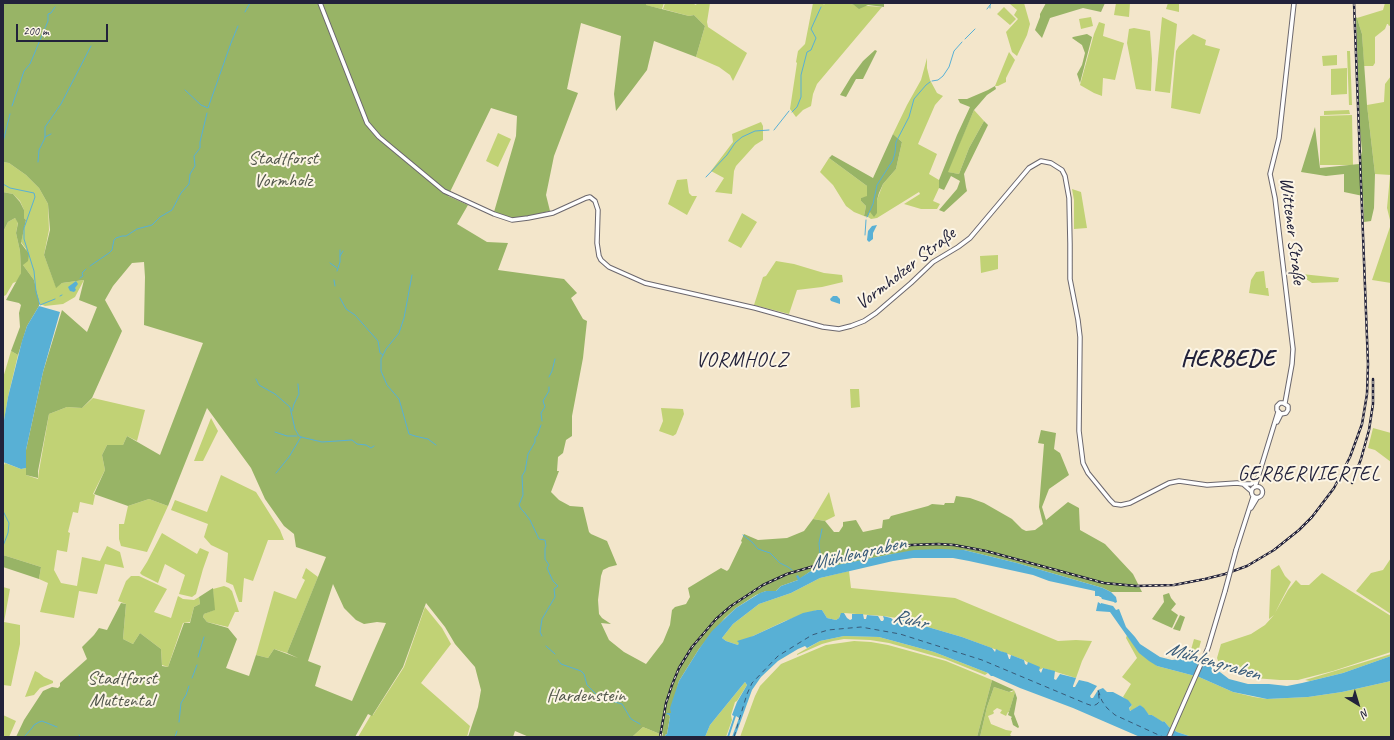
<!DOCTYPE html>
<html>
<head>
<meta charset="utf-8">
<style>
  body { margin:0 }
  #map { position:relative; width:1394px; height:740px; overflow:hidden; background:#f3e6cb; font-family:Caveat,sans-serif }
  canvas { display:block }
  .frame { position:absolute; inset:0; border:4px solid #22223b; pointer-events:none }
  .north { position:absolute; left:1338px; top:684px; width:40px; height:40px; -webkit-text-stroke:3px #fcf5e5; paint-order:stroke; rotate:142deg; font-size:11px; font-weight:700; line-height:16px; text-align:center; color:#22223b }
  .north::after { content:''; display:block; margin:auto; width:14px; height:18px; background:#22223b; clip-path:polygon(50% 0,100% 100%,50% 72%,0 100%) }
  .scale { position:absolute; left:16px; top:24px; width:92px; height:18px; box-sizing:border-box; border:2px solid #22223b; border-top:0; padding-left:5px; font-size:12px; line-height:14px; white-space:nowrap; color:#22223b; -webkit-text-stroke:3px #fcf5e5; paint-order:stroke }
</style>
</head>
<body>
<div id="map">
<canvas width="1394" height="740"></canvas>
<div class="frame"></div>
<div class="north">N</div>
<div class="scale">200 m</div>
</div>
<script>
const ctx = document.querySelector('canvas').getContext('2d');
ctx.lineJoin = 'round';
function fill(path, color) { ctx.fillStyle = color; ctx.fill(path, 'evenodd'); }
const shape = rows => new Path2D(rows.map(r => 'M' + r).join(''));
function trace(path, color, width, dash) { ctx.strokeStyle = color; ctx.lineWidth = width; ctx.lineCap = dash ? 'butt' : 'round'; ctx.setLineDash(dash || []); ctx.stroke(path); }
function write(font, color, halo, rows, align = 'center') {
  ctx.font = font + ' Caveat,sans-serif'; ctx.lineWidth = 4; ctx.setLineDash([]); ctx.textBaseline = 'middle'; ctx.strokeStyle = halo; ctx.fillStyle = color; for (const [text, x, y, turn = 0] of rows) {
    ctx.save(); ctx.translate(x, y); ctx.rotate((+turn || 0) * Math.PI / 180); ctx.textAlign = isNaN(turn) ? turn : align; if (halo) ctx.strokeText(text, 0, 0); ctx.fillText(text, 0, 0); ctx.restore();
  }
}
const green = shape([
  [646,3,664,3,662,9,645,5],
  [665,3,692,3,696,5,697,3,710,3,707,22,708,27,747,53,733,81,730,75,719,67,696,57,705,26,694,15,689,16,663,9],
  [813,3,821,3,825,5,823,3,848,3,854,5,882,7,817,84,813,94,811,106,803,110,796,117,790,109,797,63,796,62,798,51,805,44],
  [1011,3,1024,3,1030,24,1027,35,1017,56,1012,52,1006,32,1018,19,1014,15,1017,10,1010,4],
  [1116,3,1130,3,1129,17,1114,15],
  [1168,3,1179,3,1179,12,1166,9],
  [1385,3,1391,3,1391,25,1389,26,1388,24,1387,24,1385,29,1375,37,1375,63,1373,66,1364,66,1362,34,1357,18,1383,10],
  [1004,7,1016,19,1010,25,997,14],
  [1091,17,1093,26,1081,29,1079,19],
  [1162,17,1177,24,1170,93,1155,91],
  [1099,22,1105,24,1103,36,1124,43,1115,80,1103,78,1102,96,1094,93,1080,85,1094,34],
  [1134,28,1150,31,1152,59,1151,91,1136,89,1127,43,1129,29],
  [1193,34,1206,40,1205,45,1220,49,1200,114,1171,108,1176,51,1179,46],
  [1347,51,1350,51,1352,105,1349,105],
  [1009,52,1015,60,1006,78,1006,82,998,86,995,86],
  [1337,55,1337,65,1323,66,1322,56],
  [927,58,927,68,930,80,937,93,943,96,935,105,918,144,937,154,929,174,939,180,939,188,933,201,940,204,937,209,921,209,904,204,920,194,919,192,877,218,871,219,868,217,870,212,877,213,877,200,883,184,896,169,902,142,893,134,907,105,921,80],
  [1347,68,1347,94,1331,95,1331,69],
  [1391,76,1391,175,1375,174,1367,105,1384,102,1385,84],
  [974,110,984,121,969,148,959,174,947,172],
  [1349,110,1350,114,1324,115,1324,111],
  [1352,115,1353,165,1320,165,1320,116],
  [761,122,763,126,763,140,755,145,736,166,734,171,732,194,715,192,724,178,711,171,733,142,732,134],
  [498,133,511,139,498,167,486,161],
  [829,158,867,186,867,197,861,198,861,201,866,206,864,216,854,212,846,206,833,185,820,172],
  [3,162,9,163,26,175,39,188,48,204,49,230,44,255,56,287,62,283,84,280,75,297,63,304,45,306,40,304,34,280,23,265,26,249,21,242,26,220,24,218,24,210,20,201,13,194,3,192],
  [1390,176,1391,176,1391,283,1372,280,1391,224,1387,208],
  [687,179,689,193,692,196,697,196,687,215,668,204,677,180],
  [1072,189,1081,192,1087,228,1074,229,1074,200],
  [742,213,757,222,741,248,728,241],
  [15,218,18,222,16,233,20,251,21,273,18,281,13,283,6,295,4,296,3,296,3,232,8,222],
  [998,255,998,269,981,273,980,256],
  [776,261,794,264,824,273,842,275,843,282,822,287,797,290,789,314,754,305,763,277,766,276],
  [1264,271,1266,288,1268,288,1269,296,1249,293,1251,280,1256,272],
  [1302,274,1339,278,1338,282,1312,283,1306,279],
  [11,351,18,355,8,397,3,427,3,378],
  [850,389,859,389,860,407,851,408],
  [93,398,145,410,137,441,127,436,123,445,107,445,102,455,105,470,93,494,95,495,93,505,80,502,78,513,73,512,68,532,70,533,67,552,57,550,54,570,61,583,77,586,82,557,100,561,107,546,120,552,124,568,105,564,97,594,79,591,74,618,40,612,48,583,39,579,41,567,3,555,3,467,5,463,21,469,26,468,26,475,38,479,39,471,49,414,67,407,82,408],
  [661,408,683,409,684,414,676,434,673,436,659,431,663,421],
  [211,418,218,431,203,461,194,461],
  [1373,428,1391,433,1391,462,1375,450,1368,448],
  [221,475,256,492,280,530,284,540,268,540,253,581,244,578,242,602,239,602,233,585,226,582,228,553,211,545,204,537,208,524,171,510,175,500,207,512],
  [829,492,835,516,825,521,813,519],
  [149,499,168,506,147,552,121,546,119,539,119,524,124,524,128,506],
  [162,533,197,554,200,548,209,552,203,569,196,594,192,597,179,594,185,575,165,564,158,583,142,575,140,573,147,562],
  [1391,558,1391,614,1356,591,1371,573,1383,570],
  [1279,565,1285,576,1291,582,1281,601,1275,613,1288,590,1296,580,1301,585,1309,585,1322,573,1391,616,1391,652,1333,671,1298,680,1280,680,1254,678,1234,674,1220,666,1217,658,1221,644,1251,634,1265,625,1274,615,1269,619,1271,570],
  [306,568,318,577,287,653,274,649,268,658,256,655,274,591,296,599,305,580,302,578],
  [849,571,851,588,955,598,1058,641,1076,640,1092,641,1082,661,1076,678,1043,668,1039,670,1024,660,962,637,897,618,883,616,844,613,840,615,839,618,836,620,827,618,822,610,817,610,785,621,753,636,738,645,726,641,722,638,733,624,759,604,791,593,820,578],
  [131,576,139,576,167,589,154,612,171,618,178,596,183,599,194,600,199,597,200,604,194,607,190,622,183,623,168,667,162,665,161,649,140,633,133,644,123,639,126,604,118,601,126,581],
  [224,586,229,588,232,591,239,612,235,612,228,627,207,622,203,617,204,614,214,610,213,589],
  [3,587,10,589,4,622,20,625,20,644,11,686,3,685],
  [425,607,442,628,451,644,421,683,470,726,467,737,358,737,371,715,373,715,404,667],
  [1127,635,1131,641,1157,666,1199,677,1233,692,1254,697,1267,699,1308,697,1342,692,1391,681,1391,737,1192,737,1177,732,1169,727,1164,721,1163,723,1152,715,1150,716,1140,705,1131,711,1129,709,1132,705,1123,697,1131,684,1122,677,1137,658,1126,638],
  [844,636,879,637,934,652,988,673,985,675,945,659,889,643,870,640,844,639,833,641,822,644,797,655,797,654,820,641],
  [1194,639,1201,641,1196,659,1189,657],
  [854,641,871,642,888,645,946,661,992,680,977,737,740,737,755,696,760,686,781,664,826,645],
  [1391,654,1391,656,1343,673,1310,681,1305,680],
  [35,671,39,673,44,677,53,681,53,683,40,688,34,695,25,697],
  [745,682,747,685,737,701,735,702,731,715,732,720,726,737,705,737,710,725],
  [994,687,1009,692,1012,692,1014,690,1015,692,1009,712,1008,712,1006,716,1000,713,1002,710,997,708,993,711,994,713,993,714,988,716,991,724,1006,730,1012,731,1010,735,1013,737,980,737,987,707],
  [3,715,16,721,9,737,3,737],
  [643,727,660,734,659,737,632,737]
]);
const forest = shape([
  [3,3,646,3,646,5,689,16,694,15,705,26,696,57,654,41,647,70,616,111,614,94,621,36,581,23,567,89,578,93,554,156,546,195,550,211,515,219,505,217,494,212,516,136,517,116,491,108,448,196,468,205,457,224,487,242,508,243,498,270,564,279,577,293,571,298,583,319,587,321,583,358,572,416,572,436,566,440,563,453,558,457,557,471,559,471,551,492,559,500,570,506,583,507,589,532,591,534,607,541,617,565,609,567,603,570,601,576,598,600,599,614,602,618,611,624,601,623,609,640,624,652,646,664,663,642,670,625,672,610,675,607,686,604,690,597,688,588,721,568,727,571,729,569,742,542,741,541,744,534,758,540,787,538,804,531,813,519,825,521,834,532,839,532,843,526,843,522,856,520,863,532,882,528,883,520,889,519,891,516,928,506,932,504,944,505,945,503,954,503,956,496,970,498,984,503,1012,519,1022,529,1026,531,1035,530,1043,524,1039,507,1044,444,1038,443,1041,430,1056,433,1054,449,1060,453,1069,475,1049,489,1042,507,1046,520,1068,502,1079,508,1080,530,1105,544,1133,574,1142,592,1111,592,1103,588,1017,563,964,550,892,554,811,571,798,580,781,586,776,591,766,591,756,595,736,608,725,618,699,649,679,681,671,713,667,714,669,715,670,717,667,734,665,735,666,737,662,737,663,733,660,734,643,727,632,737,529,737,515,731,513,737,468,737,478,707,481,690,475,667,455,644,445,627,426,603,403,667,372,716,368,714,355,737,16,737,24,720,43,691,52,687,58,688,60,686,60,683,87,659,82,647,94,635,99,628,107,630,121,603,126,604,123,639,133,644,140,633,161,649,162,666,168,667,184,623,190,623,194,607,200,604,199,597,213,588,215,610,204,614,203,617,207,622,228,628,237,639,226,668,249,676,256,655,268,658,274,649,298,658,287,653,326,557,296,547,294,534,284,526,265,499,251,468,207,408,168,506,149,499,128,506,94,494,105,470,102,455,107,445,123,445,127,436,160,455,203,343,144,325,145,277,144,262,132,263,113,286,105,300,122,331,92,398,82,408,67,407,49,414,38,471,38,478,26,475,26,450,43,372,62,310,87,332,97,307,79,300,84,280,62,283,56,288,44,255,50,230,48,204,39,188,26,175,9,163,3,162],
  [333,584,344,608,356,620,364,624,377,622,386,623,352,701,315,686,321,666,308,661],
  [848,3,884,3,884,7,868,5,859,9,854,5],
  [1046,3,1105,3,1101,12,1083,8,1050,18,1042,38,1035,30,1040,17,1040,14],
  [1356,17,1357,18,1362,34,1367,105,1375,174,1374,208,1371,221,1364,222,1363,196,1344,192,1344,174,1326,176,1301,172,1315,127,1320,168,1359,164,1362,151,1360,130],
  [1087,34,1092,37,1080,83,1077,74,1082,65,1085,53,1082,45,1072,38,1073,37],
  [875,50,877,51,863,79,856,79,846,97,840,95,851,77,863,61],
  [995,86,996,89,987,95,974,110,948,172,959,174,969,148,984,121,988,125,964,174,966,187,967,191,944,212,939,210,957,189,960,181,951,176,944,190,939,188,939,180,957,135,970,107,960,103,958,99,967,99,988,90],
  [893,134,902,142,896,169,883,184,879,193,877,200,877,213,874,217,870,212,868,217,864,216,866,206,861,201,861,198,867,196,867,186,829,158,832,155,873,178],
  [3,192,13,194,20,202,24,210,24,218,26,220,21,243,29,254,28,261,23,265,34,280,39,300,39,306,27,326,18,355,11,351,20,327,19,313,21,305,19,303,6,300,21,273,20,251,16,233,18,223,15,218,8,222,3,232],
  [3,555,41,567,39,579,3,567],
  [1169,593,1171,598,1176,604,1171,610,1178,615,1172,628,1152,619,1164,602,1163,595],
  [1180,615,1185,617,1180,631,1173,629],
  [992,680,1014,690,1009,692,994,687,987,707,980,737,977,737],
  [1015,692,1017,698,1014,714,1019,727,1018,728,1013,725,1011,718,1012,717,1008,715]
]);
const water = shape([
  [877,225,873,233,873,239,869,242,867,240,868,231,872,226],
  [76,281,78,284,75,288,76,290,74,292,70,291,68,287],
  [833,296,837,296,840,299,840,304,831,301,830,299],
  [39,306,60,312,43,372,26,450,26,468,21,469,3,462,3,426,8,397,22,341,27,326],
  [940,549,964,550,1017,563,1103,588,1111,592,1116,597,1117,602,1115,603,1114,602,1102,599,1101,597,1100,597,1099,596,1095,596,1095,591,1049,581,1033,575,969,561,953,558,913,558,893,561,820,578,791,593,759,604,733,624,722,638,726,641,738,645,739,643,737,641,753,636,803,613,817,610,822,610,827,618,836,620,839,618,841,613,844,613,847,618,850,620,852,619,852,614,863,614,864,619,866,619,867,615,878,616,881,621,883,621,884,619,883,616,891,618,895,622,897,618,962,637,992,648,995,652,996,649,1000,651,1007,653,1009,659,1010,659,1011,655,1024,660,1025,664,1027,665,1028,662,1040,667,1039,670,1041,673,1043,668,1055,671,1054,679,1056,680,1060,674,1076,678,1073,686,1073,687,1075,687,1079,680,1088,682,1097,686,1090,696,1091,698,1093,698,1098,690,1103,688,1107,692,1113,692,1128,700,1132,705,1129,708,1130,711,1140,705,1144,708,1149,715,1152,715,1163,722,1164,721,1169,727,1177,732,1192,737,1140,737,1073,708,1020,688,993,676,991,676,988,673,934,652,879,637,844,636,820,641,807,648,805,646,798,649,778,661,761,677,752,690,735,737,732,737,739,718,736,716,729,737,727,737,734,716,732,715,737,702,747,685,745,682,710,725,705,737,666,737,665,735,667,734,670,717,669,715,666,714,667,713,671,713,670,708,679,681,699,649,712,631,736,608,760,593,766,591,776,591,781,586,798,580,796,576,798,575,800,578,811,571,822,568,892,554,914,550],
  [1098,602,1101,604,1101,603,1113,606,1116,610,1119,609,1126,627,1135,637,1140,644,1160,657,1172,660,1188,658,1207,662,1229,679,1248,684,1269,684,1287,686,1302,683,1343,673,1391,656,1391,681,1342,692,1308,697,1267,699,1233,692,1199,677,1157,666,1149,661,1139,653,1110,612,1096,611]
]);
const stream = shape([
  [990,8,990,5,992,3],
  [987,9,990,5],
  [245,12,250,3],
  [965,39,975,29],
  [932,81,938,80,943,76,949,67,954,51,962,42],
  [185,90,201,105,208,108,231,43,238,26],
  [12,106,24,71,30,64,48,21,48,14,51,13,55,7],
  [792,112,797,107,801,97,801,75,807,52,811,50,816,38,811,29,821,7],
  [774,130,789,111],
  [45,137,51,134],
  [3,142,10,114],
  [38,162,39,150,45,138,45,127,61,104,91,46],
  [706,177,727,155,735,143,742,137,755,131,769,130],
  [3,184,10,188,34,193,35,197,24,228,24,239,34,271,36,292,40,305,55,299],
  [867,217,873,204,877,185,893,160,895,153,896,142,909,117,914,99,926,85,930,82],
  [865,235,866,220],
  [340,256,343,251],
  [330,263,337,268],
  [90,266,109,253,112,250,114,240,116,238,122,236,126,236,137,229,152,225,160,217,172,210,181,193,189,184,190,174,195,166,194,156,200,148,200,142,207,113],
  [337,271,340,262,340,250],
  [412,275,404,318,399,333,386,349,381,359,381,371,387,385,399,399,409,434,415,436,428,439,436,445],
  [80,278,83,276,82,273,86,269],
  [334,280,335,286],
  [60,296,62,295],
  [340,298,346,309,355,315,378,341,380,353,383,355],
  [549,377,552,371,555,359],
  [256,379,259,385,275,394,290,407,295,429,299,436,301,437,322,442,352,440,357,444,366,445,371,448,374,446],
  [292,411,294,404,299,394,298,384],
  [542,421,541,413,545,407,543,401,549,391,549,387],
  [541,425,537,436,535,437,535,442,528,454,525,471,522,476,523,495,519,505,521,509,524,512,530,520,539,539,545,540,546,546,545,548,545,559,549,565,547,568,553,581,558,586,554,589,555,597,542,619,540,632,542,636],
  [275,432,287,436,297,436],
  [276,473,289,457,301,437],
  [3,511,9,523,8,533,3,546],
  [743,535,752,542,758,549,770,553,780,563,788,567,792,570],
  [821,563,819,543,822,529],
  [546,646,555,654],
  [198,657,204,637],
  [558,660,561,664,581,671,584,674,587,685,598,696,604,699,622,704,631,719,640,724],
  [192,678,197,665],
  [179,722,181,703,186,695,189,686],
  [79,735,81,737],
  [24,737,32,728,34,725,39,722,42,721,57,727],
  [175,737,177,731]
]);
const ferry = shape([
  [734,737,747,694,752,683,778,656,812,635,828,630,861,627,900,634,982,660,1087,704,1093,706,1097,704,1099,702,1099,697,1098,690,1102,701,1107,708,1115,715,1163,737]
]);
const secondary = shape([
  [320,3,367,123,379,137,444,191,494,214,512,220,528,218,553,213,586,198,590,197,595,201,598,210,597,243,599,256,601,260,609,267,645,283,755,308,823,327,839,329,851,326,864,321,876,313,911,283,933,262,958,247,970,238,1029,168,1041,161,1051,163,1062,170,1065,176,1069,198,1070,244,1070,279,1078,320,1080,337,1079,431,1083,463,1088,473,1110,500,1114,504,1121,505,1130,503,1169,483,1179,481,1207,485,1237,483,1243,484,1251,491],
  [1285,403,1292,364,1293,349,1275,198,1270,174,1279,138,1294,3],
  [1277,422,1281,414,1286,413,1288,410,1288,406,1283,403,1280,403,1277,406,1277,410,1281,414],
  [1243,484,1251,484,1258,479],
  '1251.5 492a5.5 5.5 0 1 1 11 0a5.5 5.5 0 1 1-11 0Z',
  [1255,487,1278,412],
  [1251,508,1257,498],
  [1236,550,1253,497],
  [1169,737,1208,648,1225,591]
]);
const rail = shape([
  [1352,483,1361,459,1369,430,1373,404,1373,379],
  [660,737,666,703,672,685,679,668,692,647,716,619,731,606,763,585,787,574,828,562,879,551,911,545,938,544,954,545,986,551,1104,583,1136,586,1174,585,1205,579,1225,574,1247,566,1274,550,1299,530,1312,517,1334,488,1350,457,1362,424,1367,394,1368,364,1354,3]
]);
const secondaryBridge = shape([
  [1225,591,1236,550]
]);
const parkNames = [
  ["Stadtforst",283,159],
  ["Vormholz",283,181],
  ["Stadtforst",122,679],
  ["Muttental",122,701],
  ["Hardenstein",586,696]
];
const streetNames = [
  ["Wittener Straße",1292,231,83],
  ["Vormholzer Straße",906,269,-38]
];
const neighbourhoodNames = [
  ["VORMHOLZ",742,361],
  ["GERBERVIERTEL",1309,475]
];
const waterNames = [
  ["Mühlengraben",858,554,-13],
  ["Ruhr",910,620,14],
  ["Mühlengraben",1213,662,16]
];
const districtNames = [
  ["HERBEDE",1228,360]
];
fill(green, '#c1d275');
fill(forest, '#98b466');
fill(water, '#58b0d5');
trace(stream, '#58b0d5', 1);
trace(ferry, '#385b79', 1, [5, 4]);
trace(secondary, '#6b676d', 5.5);
trace(secondary, '#fff', 3.5);
trace(rail, '#22223b', 2.5);
trace(rail, '#fcf5e5', 1, [3]);
trace(secondaryBridge, '#6b676d', 5.5, []);
trace(secondaryBridge, '#fff', 3.5);
write('19px', '#52574c', '#fcf5e5', parkNames);
write('19px', '#22223b', '#fcf5e5', streetNames);
ctx.letterSpacing = '1px';
write('20px', '#22223b', '#fcf5e5', neighbourhoodNames);
ctx.letterSpacing = '0px';
write('italic 20px', '#385b79', '#fcf5e5', waterNames);
ctx.letterSpacing = '1px';
write('bold 23px', '#22223b', '#fcf5e5', districtNames);
ctx.letterSpacing = '0px';
</script>
</body>
</html>
